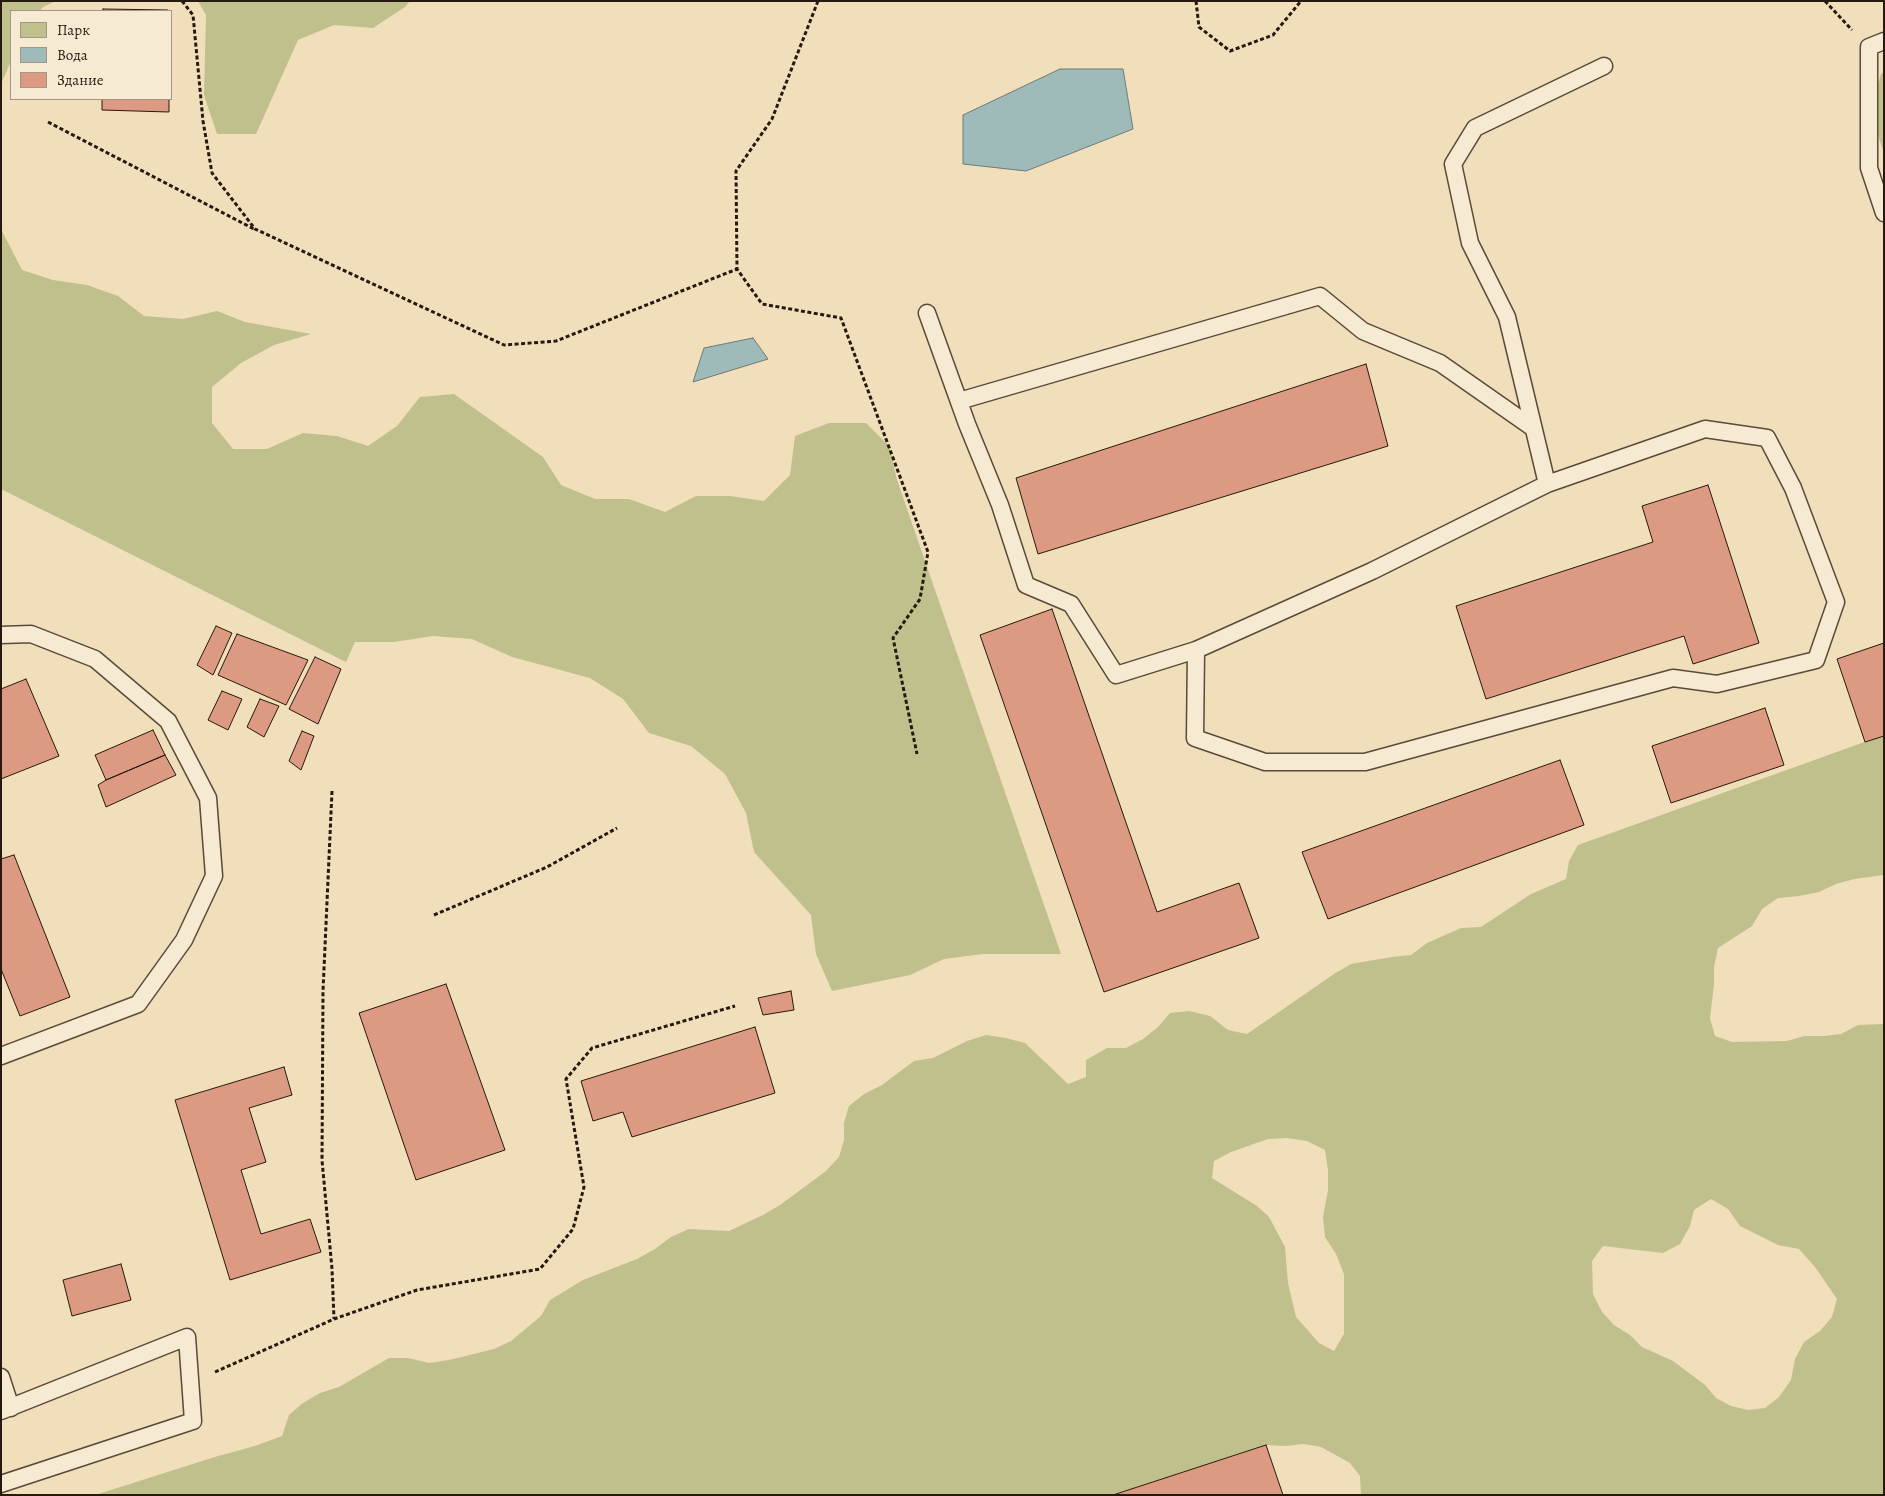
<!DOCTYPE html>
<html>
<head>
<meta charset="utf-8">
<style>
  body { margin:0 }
  #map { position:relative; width:1885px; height:1496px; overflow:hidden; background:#f1debb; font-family:Alegreya,serif }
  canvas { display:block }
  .frame { position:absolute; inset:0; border:2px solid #26190e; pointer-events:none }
  .legend { position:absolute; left:10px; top:10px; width:162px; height:90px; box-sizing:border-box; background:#f6ead3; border:1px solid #a39684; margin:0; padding:6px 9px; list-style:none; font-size:15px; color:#26190e }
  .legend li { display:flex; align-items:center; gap:10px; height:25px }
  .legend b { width:25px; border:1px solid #a39684 }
</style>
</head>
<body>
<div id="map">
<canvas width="1885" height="1496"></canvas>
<div class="frame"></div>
<ul class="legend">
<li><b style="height:14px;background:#bfc08c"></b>Парк</li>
<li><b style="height:14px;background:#9ebab9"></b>Вода</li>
<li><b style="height:14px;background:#dd9a82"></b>Здание</li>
</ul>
</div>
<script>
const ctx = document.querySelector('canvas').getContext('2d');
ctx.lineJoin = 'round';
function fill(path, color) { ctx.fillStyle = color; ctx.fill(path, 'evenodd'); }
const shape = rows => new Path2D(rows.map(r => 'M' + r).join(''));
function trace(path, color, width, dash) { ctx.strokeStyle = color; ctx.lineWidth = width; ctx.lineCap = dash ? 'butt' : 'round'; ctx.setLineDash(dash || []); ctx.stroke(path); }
const green = shape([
  [1,1,56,1,43,7,40,11,11,11,11,61,1,84],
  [198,1,410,1,405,7,373,28,334,25,298,40,256,134,217,134,204,95,206,15],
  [1884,72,1884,153,1874,124,1874,98,1881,74],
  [1,229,22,270,53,280,87,285,118,296,144,316,183,319,217,311,245,322,311,334,274,345,241,363,212,387,212,423,233,449,267,449,303,433,337,436,368,446,397,426,420,397,454,394,543,457,561,485,595,499,629,499,665,512,696,496,730,496,764,501,790,475,795,436,829,423,866,423,889,446,897,480,1061,954,983,954,944,959,910,975,832,991,816,954,811,915,754,852,746,813,725,774,691,746,649,733,623,699,590,678,512,657,472,639,433,636,394,642,355,642,346,662,1,489],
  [1884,735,1884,875,1854,879,1836,884,1819,892,1799,896,1778,898,1762,909,1752,926,1718,948,1714,967,1714,984,1710,1018,1715,1036,1732,1042,1787,1041,1804,1036,1824,1036,1841,1034,1858,1025,1884,1024,1884,1495,1361,1495,1360,1476,1350,1463,1321,1447,1304,1444,1285,1446,1266,1445,1113,1495,95,1495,218,1456,255,1446,282,1436,289,1415,303,1403,320,1393,339,1387,389,1358,408,1358,429,1363,449,1360,494,1349,511,1341,541,1316,550,1300,583,1280,637,1259,655,1249,671,1237,689,1229,729,1231,763,1215,780,1205,826,1171,839,1157,844,1140,844,1123,849,1106,864,1094,882,1085,914,1061,933,1058,967,1041,986,1035,1006,1038,1025,1043,1068,1084,1086,1077,1086,1060,1107,1048,1126,1048,1143,1039,1158,1027,1170,1013,1189,1011,1210,1016,1228,1030,1247,1034,1334,974,1351,964,1392,957,1411,955,1427,943,1461,928,1481,927,1531,894,1566,879,1569,861,1578,845],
  [1287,1138,1307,1141,1325,1150,1328,1170,1328,1190,1323,1217,1325,1237,1336,1254,1344,1274,1344,1334,1334,1351,1319,1343,1296,1317,1288,1283,1285,1247,1269,1217,1257,1206,1212,1178,1214,1161,1231,1152,1268,1139],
  [1711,1199,1728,1209,1740,1226,1778,1245,1799,1249,1815,1267,1837,1299,1832,1317,1820,1331,1804,1342,1795,1359,1791,1380,1779,1397,1765,1408,1748,1410,1731,1406,1716,1398,1705,1385,1673,1361,1642,1347,1630,1335,1614,1325,1602,1312,1593,1294,1592,1261,1603,1246,1663,1253,1680,1244,1690,1226,1694,1210]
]);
const water = shape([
  [1060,69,1123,69,1133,129,1026,171,963,164,963,115,1060,69],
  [753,338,768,359,693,382,704,348,753,338]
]);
const building = shape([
  [103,9,168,10,168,11,103,11,103,9],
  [102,99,169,99,169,112,102,110,102,99],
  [1366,364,1388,446,1038,554,1016,478,1366,364],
  [1708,485,1759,643,1693,664,1684,636,1486,699,1456,606,1653,542,1642,506,1708,485],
  [1052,609,1157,912,1239,883,1259,938,1104,992,980,635,1052,609],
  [216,626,232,633,213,675,197,665,216,626],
  [237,634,308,660,286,705,218,675,237,634],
  [1884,643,1884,736,1865,742,1837,659,1884,643],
  [315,657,341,669,318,724,289,709,315,657],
  [26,679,59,756,1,779,1,689,26,679],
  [222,691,242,699,228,730,208,720,222,691],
  [260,699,279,706,264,737,247,727,260,699],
  [1765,708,1784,765,1671,803,1652,746,1765,708],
  [153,730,165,755,106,780,95,755,153,730],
  [302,731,314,736,301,770,289,761,302,731],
  [165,755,176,775,106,807,98,785,106,780,165,755],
  [1560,760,1584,825,1328,919,1302,852,1560,760],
  [14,855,70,997,20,1016,1,969,1,859,14,855],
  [446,984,505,1150,416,1180,359,1013,446,984],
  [791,991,794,1010,763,1015,758,998,791,991],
  [755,1027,775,1093,632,1137,623,1112,593,1121,581,1081,755,1027],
  [284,1067,292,1095,249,1108,266,1162,241,1170,261,1234,310,1219,321,1252,230,1280,175,1100,284,1067],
  [121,1264,131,1300,72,1316,63,1280,121,1264],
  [1266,1445,1283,1495,1113,1495,1266,1445]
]);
const path = shape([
  [182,1,193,15,203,121,212,173,255,229,504,345,556,341,737,269],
  [818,1,772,119,736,171,737,269,762,304,841,318,928,552,920,599,893,638,917,754],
  [1196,1,1199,27,1230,51,1273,35,1301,1],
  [1825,1,1852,30],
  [48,122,254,229],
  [332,791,323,991,322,1160,332,1269,334,1319],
  [434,915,547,867,617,828],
  [215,1372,334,1319,417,1290,540,1269,573,1229,584,1187,566,1079,592,1048,735,1006]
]);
const service = shape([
  [1884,41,1869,47,1869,168,1884,213],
  [927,313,967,424,1000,505,1026,585,1071,604,1116,675,1196,650],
  [959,401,1320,296,1363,331,1440,363,1533,428],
  [1705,429,1767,438,1793,488,1836,602,1816,660,1717,684,1673,678,1365,762,1265,762,1195,738,1196,650,1372,571,1547,484,1705,429],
  [1547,484,1507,317,1470,243,1453,164,1475,128,1604,66],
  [1,635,31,634,95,659,168,721,208,798,214,876,184,940,138,1004,1,1056],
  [1,1377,11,1408],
  [1,1411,187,1337,193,1421,1,1484]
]);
fill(green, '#bfc08c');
fill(water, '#9ebab9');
trace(water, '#6e7a75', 1);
fill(building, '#dd9a82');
trace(building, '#26190e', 1);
trace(service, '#594a39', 19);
trace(path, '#26190e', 3, [4, 2.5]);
trace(service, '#f6ead3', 16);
</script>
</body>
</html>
